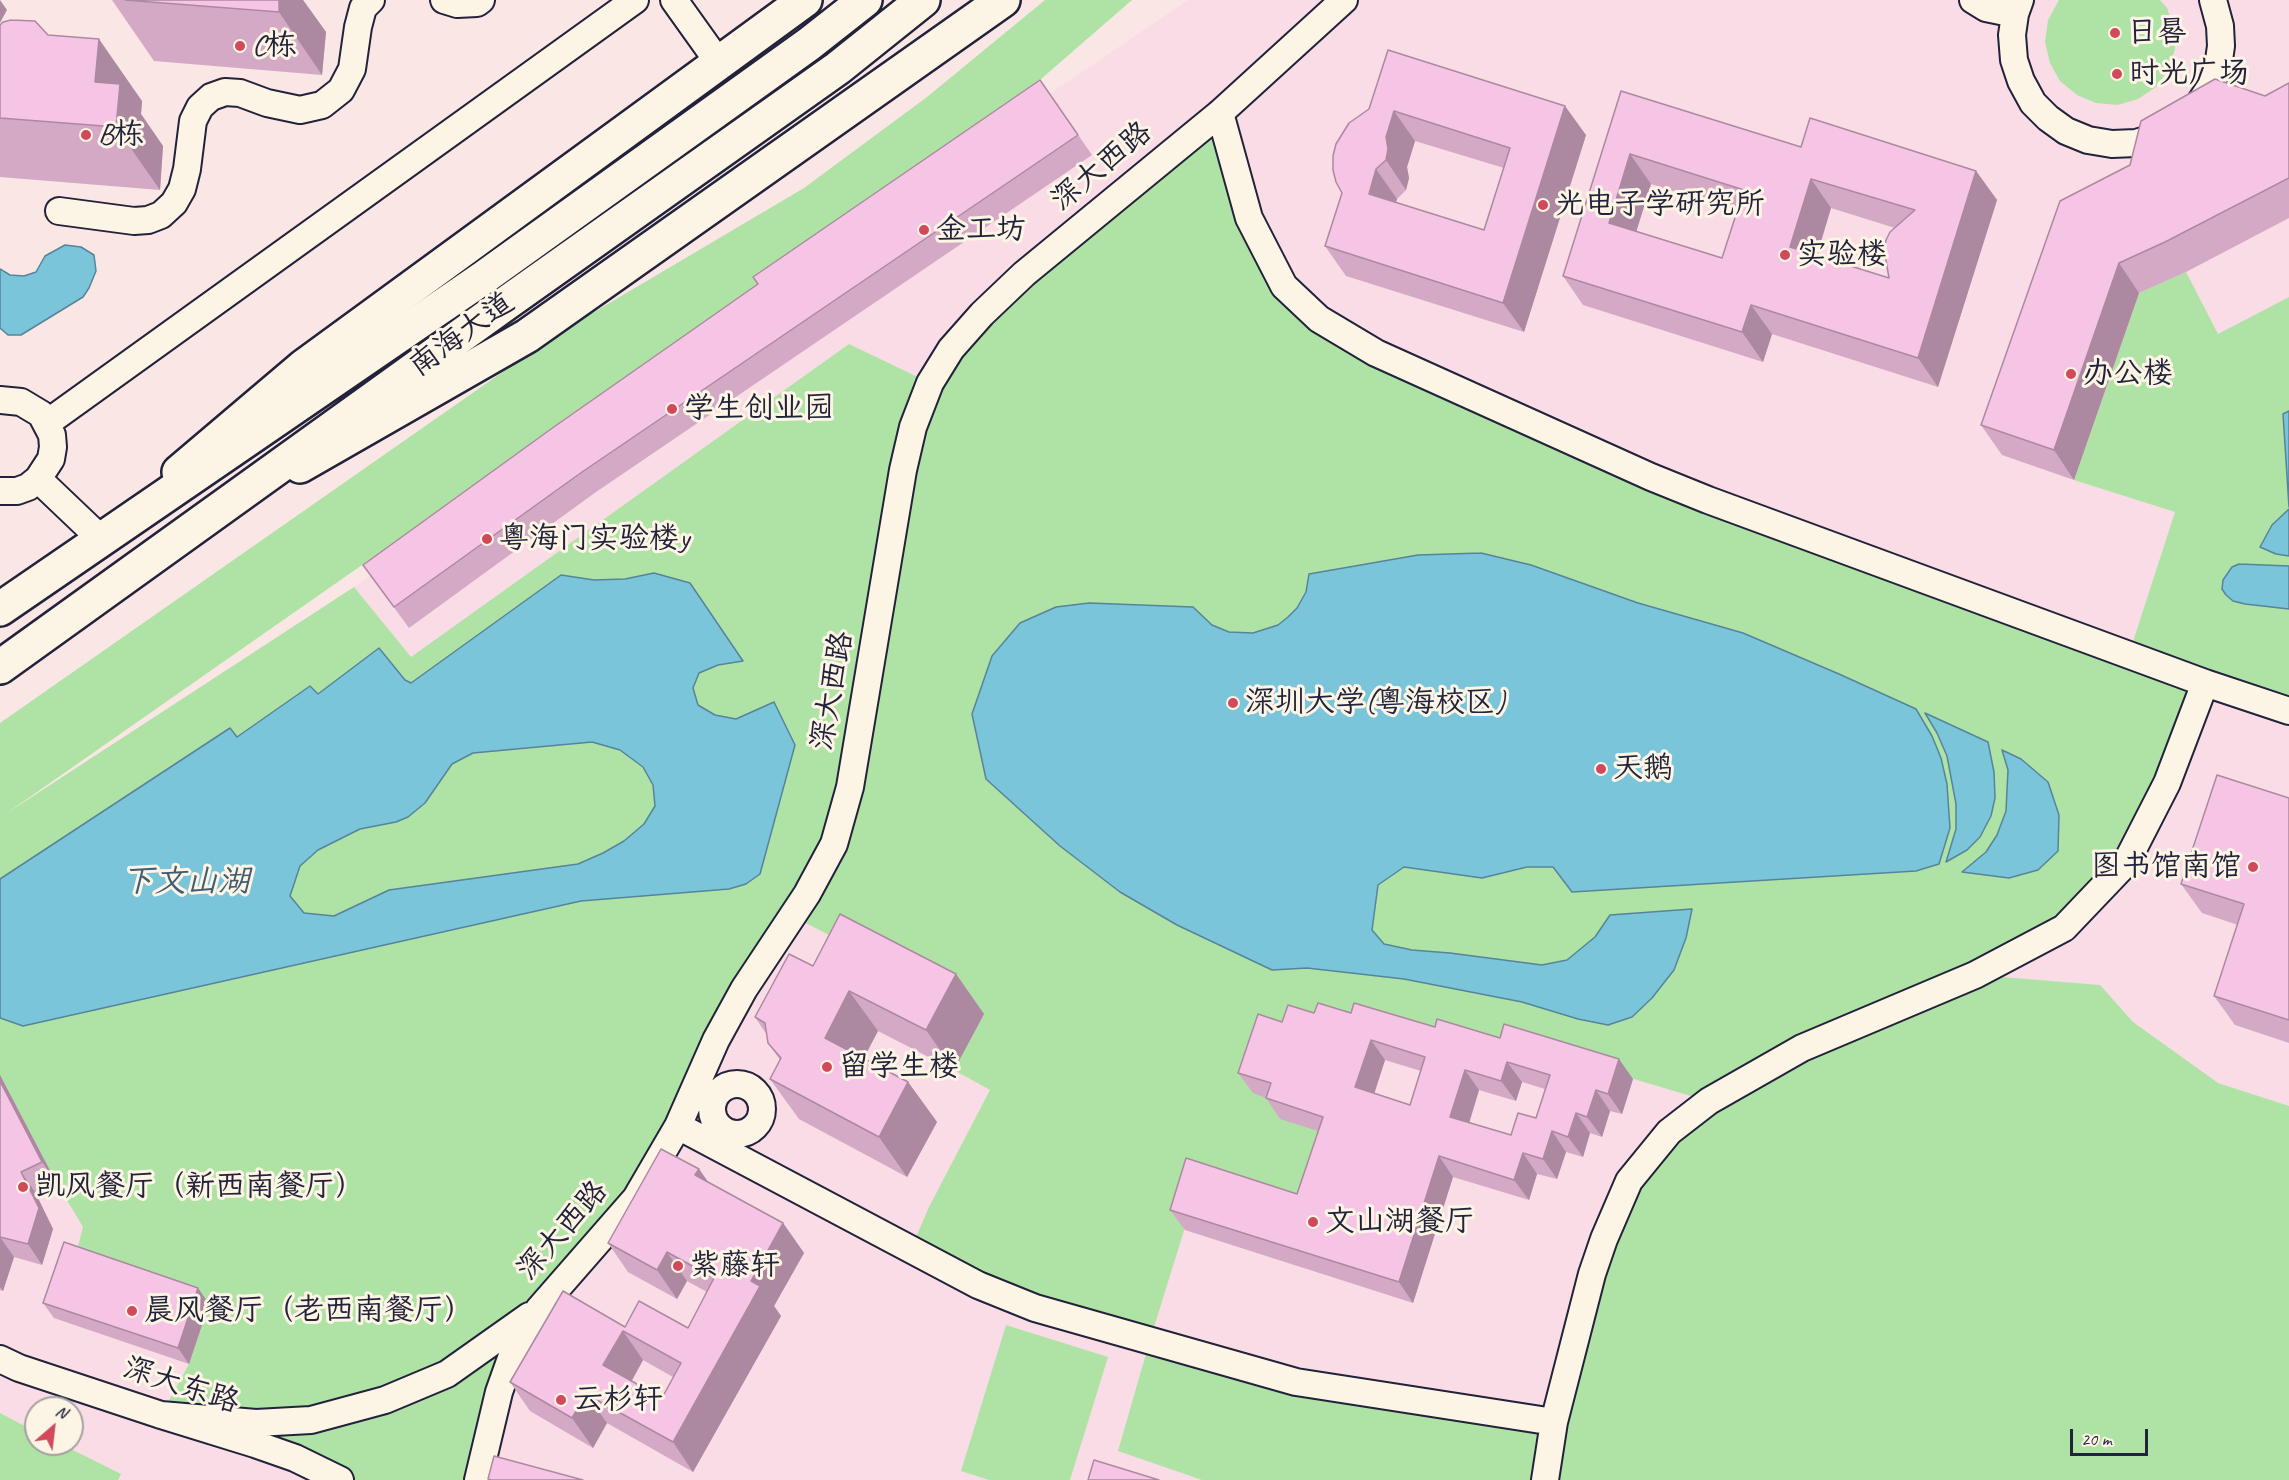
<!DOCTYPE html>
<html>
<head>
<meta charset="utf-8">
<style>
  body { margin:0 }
  #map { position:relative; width:2289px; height:1480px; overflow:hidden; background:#fae6e5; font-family:Caveat,sans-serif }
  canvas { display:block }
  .north { position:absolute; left:24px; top:1396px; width:60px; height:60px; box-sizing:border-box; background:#fcf5e5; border:2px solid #a5a1a1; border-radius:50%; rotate:28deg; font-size:16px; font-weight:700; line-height:24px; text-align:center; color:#22223b }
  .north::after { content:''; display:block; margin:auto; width:21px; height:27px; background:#d1495b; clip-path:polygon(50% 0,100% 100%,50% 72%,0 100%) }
  .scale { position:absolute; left:2070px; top:1429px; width:78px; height:27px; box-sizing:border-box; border:3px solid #22223b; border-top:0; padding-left:8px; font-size:18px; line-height:21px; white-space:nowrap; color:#22223b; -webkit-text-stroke:4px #fcf5e5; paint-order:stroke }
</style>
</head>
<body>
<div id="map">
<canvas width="2289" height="1480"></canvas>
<div class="north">N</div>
<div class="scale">20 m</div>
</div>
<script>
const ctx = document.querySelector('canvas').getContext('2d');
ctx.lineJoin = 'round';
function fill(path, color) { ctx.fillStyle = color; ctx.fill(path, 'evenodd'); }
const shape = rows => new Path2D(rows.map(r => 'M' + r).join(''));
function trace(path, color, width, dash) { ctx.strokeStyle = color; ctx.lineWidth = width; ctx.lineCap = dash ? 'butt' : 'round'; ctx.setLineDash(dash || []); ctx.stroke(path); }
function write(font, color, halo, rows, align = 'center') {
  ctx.font = font + ' Caveat,"LXGW WenKai TC",sans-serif'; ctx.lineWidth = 6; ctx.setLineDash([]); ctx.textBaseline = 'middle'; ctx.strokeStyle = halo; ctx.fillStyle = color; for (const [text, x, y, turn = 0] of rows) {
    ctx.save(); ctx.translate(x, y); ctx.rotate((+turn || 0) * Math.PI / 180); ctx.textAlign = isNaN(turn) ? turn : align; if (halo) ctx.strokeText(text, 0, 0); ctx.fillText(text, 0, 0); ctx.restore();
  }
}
const built = shape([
  [1188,0,2289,0,2289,1480,0,1480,0,818,354,587,1051,93],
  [36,1408,72,1408,72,1444,36,1444]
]);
const green = shape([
  [1045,0,1132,0,1010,106,886,199,7,813,354,587,411,657,849,344,930,383,951,349,1220,113,1284,286,1491,406,2129,654,2175,512,2074,480,2139,293,2186,272,2218,334,2289,297,2289,711,2205,683,2167,783,2064,928,1977,975,2100,985,2133,1022,2218,1083,2289,1106,2289,1480,1202,1480,1118,1451,1150,1340,911,1249,929,1207,990,1090,954,1070,868,955,792,916,678,1125,539,1309,478,1480,340,1480,161,1415,189,1364,209,1304,75,1258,83,1227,56,1182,0,1075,0,723,557,334,804,188,927,97],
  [1369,1023,1519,1045,1708,1101,1629,1181,1553,1422,1150,1340,1200,1179,1311,1215,1337,1137,1285,1104],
  [2059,0,2160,0,2167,8,2174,28,2175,49,2168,70,2156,87,2138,99,2118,105,2096,103,2077,95,2060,81,2050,63,2045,42,2048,20],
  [1006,1325,1108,1357,1070,1480,989,1480,961,1471],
  [0,1413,36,1432,36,1444,61,1444,121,1474,118,1480,0,1480]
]);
const water = shape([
  [65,245,81,247,94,255,96,271,89,288,83,297,21,335,8,335,0,328,0,269,10,275,24,276,36,272,45,256,65,245],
  [2289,411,2289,507,2283,414,2289,411],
  [2289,509,2289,556,2276,554,2260,547,2272,525,2289,509],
  [1481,553,1531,565,1638,603,1743,633,1839,674,1916,709,1932,736,1941,758,1947,784,1950,828,1939,864,1916,871,1572,892,1553,867,1527,867,1482,878,1404,867,1378,885,1372,930,1384,944,1412,950,1450,953,1542,965,1567,960,1595,937,1610,915,1692,909,1686,938,1674,970,1652,998,1632,1017,1608,1025,1578,1019,1522,1002,1404,979,1307,968,1272,970,1177,925,1120,892,1060,846,986,779,972,714,992,656,1020,623,1056,607,1089,603,1193,607,1212,625,1229,632,1253,633,1278,625,1288,617,1297,608,1306,592,1309,574,1418,555,1481,553],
  [2239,564,2289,566,2289,609,2245,604,2233,601,2226,595,2222,589,2223,580,2232,567,2239,564],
  [654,573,690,583,743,661,718,665,699,673,693,688,698,705,715,715,736,719,774,702,795,745,760,874,746,884,729,889,581,901,23,1026,0,1018,0,879,230,728,237,737,310,686,318,694,379,648,405,680,411,683,561,575,594,580,625,579,654,573],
  [592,742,620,750,643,767,653,785,655,806,644,824,624,841,603,853,578,864,389,890,334,916,304,913,290,896,300,866,318,850,360,829,396,822,408,817,425,803,452,764,473,753,592,742],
  [1925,713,1988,742,1994,772,1995,798,1991,816,1980,837,1967,850,1946,862,1956,829,1956,804,1947,756,1937,733,1925,713],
  [2002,750,2021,759,2048,782,2059,815,2058,851,2038,870,2009,878,1962,872,1986,852,1997,835,2006,811,2008,770,2002,750]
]);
const street = shape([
  [444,0,457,4,477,3,481,0],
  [674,0,719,63],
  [1973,0,1986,8,2015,14],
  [2020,0,2015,14,2012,35,2014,60,2021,81,2033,103,2048,118,2066,131,2088,140,2112,144,2136,143,2159,136,2180,124,2197,107,2211,86,2218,67,2221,46,2220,26,2213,0],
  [1220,113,1249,218,1284,286,1319,319,1376,353,1651,477,1708,500,2205,683,2289,711],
  [59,211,134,221,148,220,161,215,174,203,182,189,187,169,193,121,200,107,211,97,225,92,240,93,267,103,300,110,322,105,341,90,352,69,358,27,363,8,371,0],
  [0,400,21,402,41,414,52,435,53,447,51,459,38,479,28,487,17,491,0,491],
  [47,423,635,0],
  [38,479,101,539],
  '712 1109a25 25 0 1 1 50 0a25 25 0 1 1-50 0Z',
  [678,1126,978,1285,1035,1308,1296,1382,1554,1422],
  [0,1359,19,1368,161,1415,255,1444,295,1458,340,1480],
  [161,1415,256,1423,311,1420,385,1400,447,1374,529,1316],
  [478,1480,499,1392,515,1347,539,1309,636,1198,678,1126,716,1040,744,989,807,894,834,844,850,787,903,470,913,427,930,383,951,349,982,314,1024,274,1220,113,1344,0],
  [1545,1480,1554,1422,1592,1274,1604,1239,1629,1181,1669,1132,1709,1101,1802,1048,1975,975,2064,928,2126,863,2167,783,2205,683]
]);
const secondary = shape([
  [300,466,527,336,1003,0],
  [179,472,304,366,805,0]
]);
const primary = shape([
  [0,609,483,278,809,44,865,0],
  [0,667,505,304,838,68,923,0]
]);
const wall = shape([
  [112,0,303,0,326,32,322,75,154,61],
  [0,25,48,35,142,101,141,114,163,146,160,190,0,177],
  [1040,80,1092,155,596,492,409,628,363,565,758,284],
  [2289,83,2289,218,2186,272,2139,293,2074,480,2002,455,1981,425,2130,165],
  [1621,91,1801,147,1976,171,1997,200,1938,387,1772,334,1763,362,1583,305,1563,276],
  [1651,184,1737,211,1722,258,1636,231],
  [1831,208,1895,228,1889,278,1817,256],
  [1369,109,1586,135,1524,332,1346,276,1325,246],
  [1415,141,1504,168,1484,230,1395,203,1397,199,1406,190,1409,178,1407,167],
  [2289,798,2289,1043,2235,1025,2214,996,2238,925,2202,913,2181,884],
  [813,966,956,974,984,1014,954,1070,878,1031,864,1058,908,1082,937,1122,907,1177,799,1119,770,1079,780,1060,768,1043,767,1035,755,1017],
  [1314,1013,1351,1013,1435,1027,1633,1079,1622,1114,1610,1111,1602,1137,1590,1133,1583,1157,1566,1152,1557,1179,1537,1174,1529,1200,1453,1177,1413,1303,1185,1230,1170,1210,1297,1194,1318,1131,1280,1119,1266,1098,1253,1093,1238,1073,1282,1022],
  [1385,1060,1421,1071,1410,1105,1374,1093],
  [1522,1082,1545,1089,1536,1118,1511,1135,1469,1122,1479,1090,1516,1101],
  [0,1075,56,1182,35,1192,53,1229,42,1265,14,1257,3,1291,0,1290],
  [699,1169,708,1182,783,1223,804,1253,774,1306,781,1316,693,1472,607,1423,593,1448,530,1411,510,1382,625,1327,688,1328,707,1292,687,1281,677,1299,628,1272,608,1243],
  [643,1360,673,1377,662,1398,632,1381],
  [198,1288,209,1304,189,1364,54,1318,43,1303]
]);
const shadedWall = shape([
  [0,0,7,10,0,23],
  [279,0,303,0,326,32,322,75,279,12],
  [99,39,142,101,141,114,163,146,160,190,116,127,95,82],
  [1565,106,1586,135,1524,332,1503,303],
  [1394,111,1415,141,1407,167,1409,178,1406,190,1386,160,1386,137],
  [1630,154,1651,184,1630,252,1609,223],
  [1376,169,1397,199,1389,224,1369,194],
  [1976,171,1997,200,1938,387,1918,358],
  [1811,179,1831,208,1810,277,1790,247],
  [2119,263,2139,293,2074,480,2054,450],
  [1751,305,1772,334,1763,362,1742,332],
  [956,974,984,1014,954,1070,926,1030],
  [849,991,878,1031,853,1078,825,1038],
  [1371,1040,1385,1060,1370,1107,1355,1087],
  [1619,1059,1633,1079,1622,1114,1608,1094],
  [1507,1062,1522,1082,1516,1101,1501,1081],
  [1465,1070,1479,1090,1465,1137,1450,1117],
  [0,1075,56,1182,42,1162,0,1081],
  [908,1082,937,1122,907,1177,879,1137],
  [1596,1090,1610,1111,1602,1137,1587,1117],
  [1576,1113,1590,1133,1583,1157,1568,1137],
  [1552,1131,1566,1152,1557,1179,1543,1159],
  [1523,1153,1537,1174,1529,1200,1514,1180],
  [1439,1156,1453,1177,1413,1303,1399,1282],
  [699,1169,720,1199,695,1175],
  [21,1172,35,1192,53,1229,42,1265,28,1244],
  [783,1223,804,1253,774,1306,781,1316,693,1472,673,1442,751,1281],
  [0,1237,14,1257,3,1291,0,1287],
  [667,1252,687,1281,677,1299,657,1270],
  [198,1288,209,1304,189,1364,178,1348],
  [623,1331,643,1360,624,1394,603,1365],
  [586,1394,607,1423,593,1448,572,1418]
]);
const building = shape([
  [125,0,279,0,279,12,125,0],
  [11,20,35,21,48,35,99,39,95,82,120,84,116,127,0,118,0,25,3,22,11,20],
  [1388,50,1565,106,1503,303,1325,246,1342,193,1336,182,1333,170,1333,156,1336,144,1349,123,1369,109,1388,50],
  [1394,111,1510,148,1484,230,1369,194,1376,169,1386,160,1388,149,1386,137,1394,111],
  [2215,79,2265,96,2289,83,2289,178,2165,242,2119,263,2054,450,1981,425,2060,201,2130,165,2141,121,2215,79],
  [1040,80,1078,135,582,472,394,607,363,565,551,429,758,284,753,277,1040,80],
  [1621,91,1801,147,1810,118,1976,171,1918,358,1751,305,1742,332,1563,276,1621,91],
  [1630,154,1744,190,1722,258,1609,223,1630,154],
  [1811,179,1915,210,1890,232,1886,240,1884,249,1889,278,1790,247,1811,179],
  [2217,775,2289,798,2289,1020,2214,996,2244,904,2181,884,2217,775],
  [840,914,956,974,926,1030,849,991,825,1038,908,1082,879,1137,770,1079,781,1058,768,1043,765,1023,755,1017,789,954,813,966,840,914],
  [1318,1003,1351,1013,1354,1003,1435,1027,1437,1019,1500,1038,1504,1024,1619,1059,1608,1094,1596,1090,1587,1117,1576,1113,1568,1137,1552,1131,1543,1159,1523,1153,1514,1180,1439,1156,1399,1282,1170,1210,1186,1158,1297,1194,1323,1117,1266,1098,1271,1083,1238,1073,1258,1014,1282,1022,1288,1005,1314,1013,1318,1003],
  [1371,1040,1425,1057,1410,1105,1355,1087,1371,1040],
  [1507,1062,1550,1075,1536,1118,1518,1113,1511,1135,1450,1117,1465,1070,1501,1081,1507,1062],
  [0,1081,42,1162,21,1172,39,1208,28,1244,0,1237,0,1081],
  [661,1149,699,1169,695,1175,783,1223,751,1281,760,1286,673,1442,586,1394,572,1418,510,1382,563,1291,625,1327,639,1301,688,1328,714,1278,667,1252,657,1270,608,1243,661,1149],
  [623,1331,681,1363,662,1398,603,1365,623,1331],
  [64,1242,198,1288,178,1348,43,1303,64,1242],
  [494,1456,583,1480,491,1480,488,1479,494,1456],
  [1094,1460,1159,1480,1088,1480,1094,1460]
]);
const markers = [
  [2115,33,6,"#d1495b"],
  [240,46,6,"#d1495b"],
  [2117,74,6,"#d1495b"],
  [86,135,6,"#d1495b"],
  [1543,205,6,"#d1495b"],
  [924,230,6,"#d1495b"],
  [1785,255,6,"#d1495b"],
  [2071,374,6,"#d1495b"],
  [672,409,6,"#d1495b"],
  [487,539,6,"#d1495b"],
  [1233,703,6,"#d1495b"],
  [1601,769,6,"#d1495b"],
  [2253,867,6,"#d1495b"],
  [827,1067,6,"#d1495b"],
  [23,1187,6,"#d1495b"],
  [1313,1222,6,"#d1495b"],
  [678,1266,6,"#d1495b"],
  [132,1311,6,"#d1495b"],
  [561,1400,6,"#d1495b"]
];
const poiNames = [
  ["日晷",2127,33],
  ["C栋",252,46],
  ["时光广场",2129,74],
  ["B栋",98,135],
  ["光电子学研究所",1555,205],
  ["金工坊",936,230],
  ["实验楼",1797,255],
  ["办公楼",2083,374],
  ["学生创业园",684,409],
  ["粤海门实验楼y",499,539],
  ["深圳大学(粤海校区)",1245,703],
  ["天鹅",1613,769],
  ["图书馆南馆",2241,867,"right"],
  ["留学生楼",839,1067],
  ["凯风餐厅（新西南餐厅）",35,1187],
  ["文山湖餐厅",1325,1222],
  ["紫藤轩",690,1266],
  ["晨风餐厅（老西南餐厅）",144,1311],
  ["云杉轩",573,1400]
];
const streetNames = [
  ["深大西路",1102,167,-40],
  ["南海大道",462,335,-36],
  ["深大西路",833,691,-80],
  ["深大西路",563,1231,-49],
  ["深大东路",181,1386,18]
];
const waterNames = [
  ["下文山湖",186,883]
];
fill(built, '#f9dce5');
fill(green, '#afe3a5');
fill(water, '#7ac5da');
trace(water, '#57849a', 1.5);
trace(street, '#22223b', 30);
trace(secondary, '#22223b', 38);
trace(primary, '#22223b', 38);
trace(street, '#fcf5e5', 26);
trace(secondary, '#fcf5e5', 33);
trace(primary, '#fcf5e5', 33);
fill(wall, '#d4a9c5');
fill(shadedWall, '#ac89a0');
fill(building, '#f6c4e5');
trace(building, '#ac89a0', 1.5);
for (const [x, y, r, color] of markers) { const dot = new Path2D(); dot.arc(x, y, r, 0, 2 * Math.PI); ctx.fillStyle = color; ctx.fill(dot); trace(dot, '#fcf5e5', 2); }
write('30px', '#22223b', '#fcf5e5', poiNames, 'left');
write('30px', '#22223b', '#fcf5e5', streetNames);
write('italic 32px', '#415b73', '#fcf5e5', waterNames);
</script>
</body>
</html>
